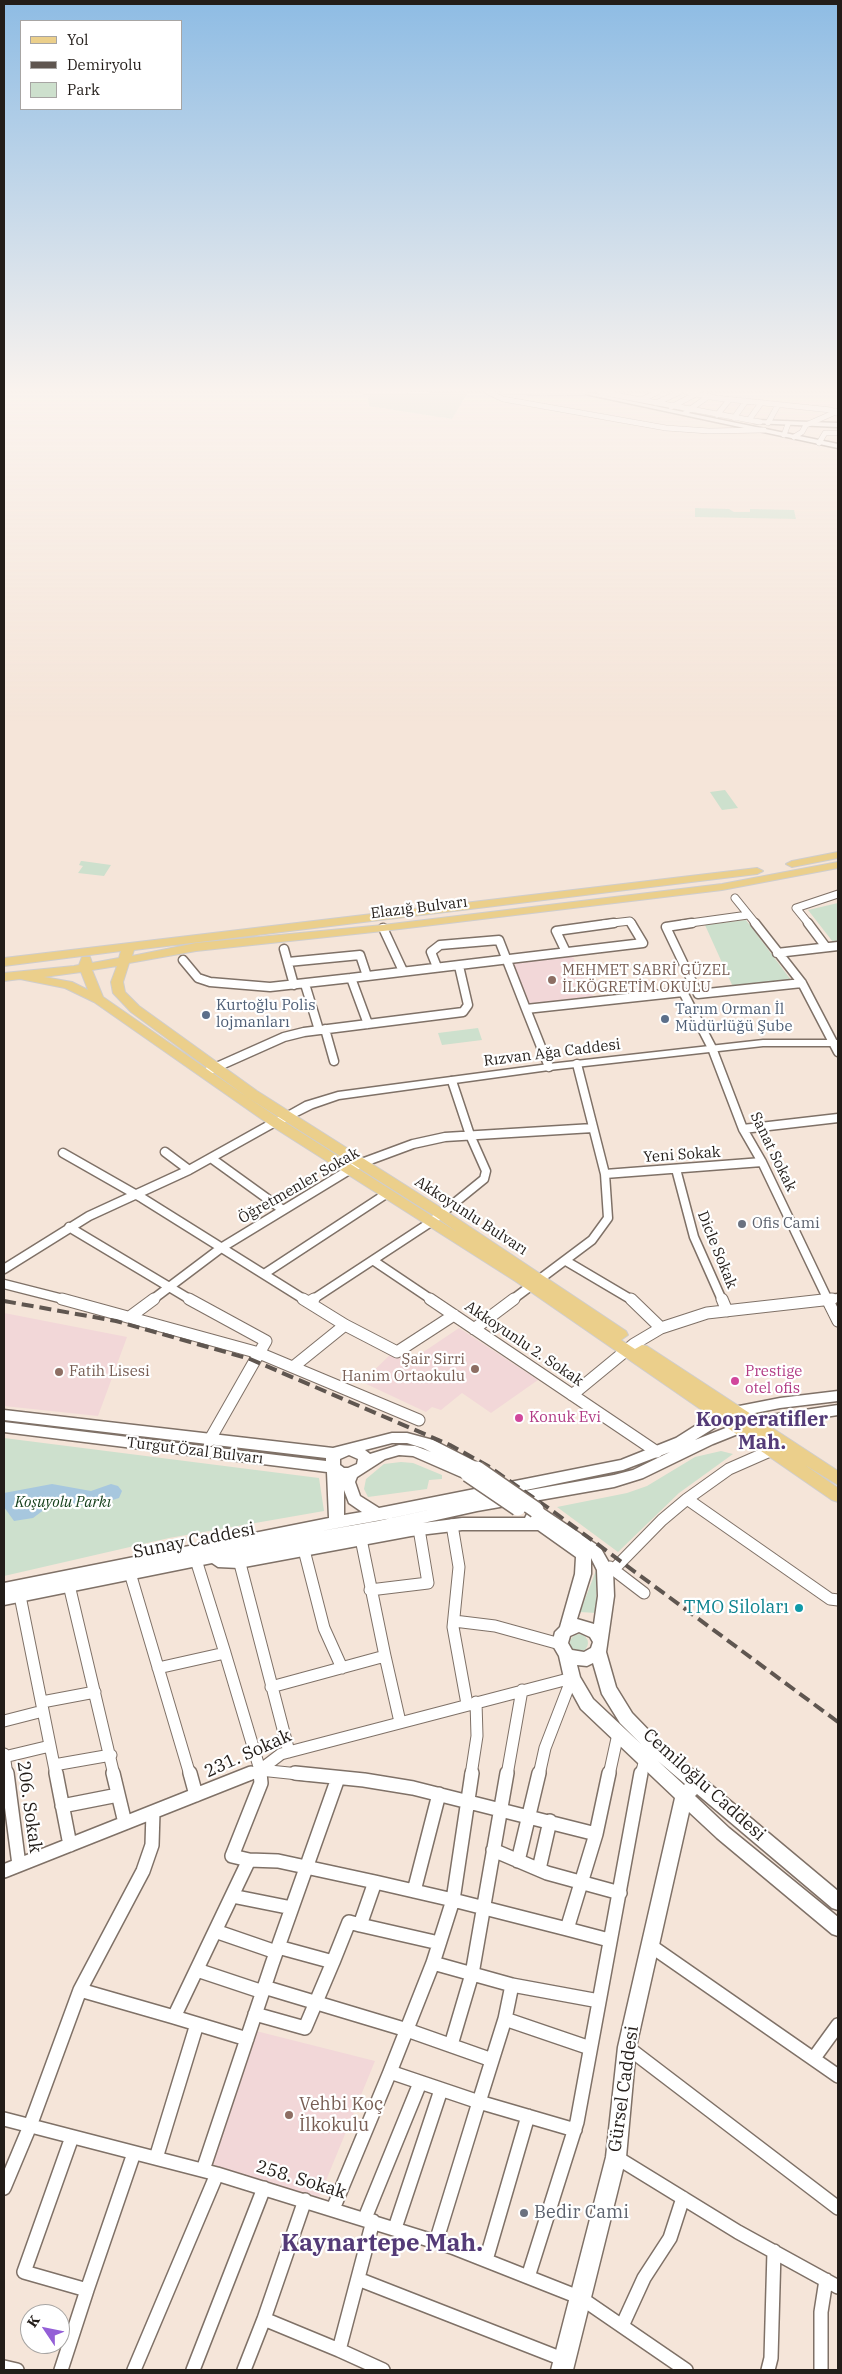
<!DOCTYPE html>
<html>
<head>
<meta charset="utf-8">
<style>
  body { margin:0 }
  #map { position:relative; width:842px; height:2374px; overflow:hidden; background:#f5e5d9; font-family:"IBM Plex Serif",serif }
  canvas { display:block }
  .frame { position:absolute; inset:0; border:5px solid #231d19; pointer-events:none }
  .legend { position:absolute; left:20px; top:20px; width:162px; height:90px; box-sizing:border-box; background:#fff; border:1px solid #a7a5a3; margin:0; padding:6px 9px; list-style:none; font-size:15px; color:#231d19 }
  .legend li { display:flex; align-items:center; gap:10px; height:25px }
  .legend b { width:25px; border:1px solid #a7a5a3 }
  .north { position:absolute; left:20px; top:2304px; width:50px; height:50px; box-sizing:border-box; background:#fff; border:1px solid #a7a5a3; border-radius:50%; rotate:304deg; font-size:14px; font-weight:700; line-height:20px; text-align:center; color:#231d19 }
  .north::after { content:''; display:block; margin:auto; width:18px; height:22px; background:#945fd7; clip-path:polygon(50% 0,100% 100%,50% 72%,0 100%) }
</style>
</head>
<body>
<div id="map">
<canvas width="842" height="2374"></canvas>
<div class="frame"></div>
<ul class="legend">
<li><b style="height:6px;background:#ebcf8b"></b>Yol</li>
<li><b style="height:6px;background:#5f5650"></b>Demiryolu</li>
<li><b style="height:14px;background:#cde0cd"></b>Park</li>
</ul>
<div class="north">K</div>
</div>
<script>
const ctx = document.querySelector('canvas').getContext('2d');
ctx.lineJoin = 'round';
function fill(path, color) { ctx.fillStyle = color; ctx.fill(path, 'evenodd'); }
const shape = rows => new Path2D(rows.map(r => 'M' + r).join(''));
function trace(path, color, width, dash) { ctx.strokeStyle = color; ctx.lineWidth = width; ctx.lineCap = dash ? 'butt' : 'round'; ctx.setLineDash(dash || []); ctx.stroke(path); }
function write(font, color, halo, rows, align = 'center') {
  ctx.font = font + ' "IBM Plex Serif",serif'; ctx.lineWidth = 4.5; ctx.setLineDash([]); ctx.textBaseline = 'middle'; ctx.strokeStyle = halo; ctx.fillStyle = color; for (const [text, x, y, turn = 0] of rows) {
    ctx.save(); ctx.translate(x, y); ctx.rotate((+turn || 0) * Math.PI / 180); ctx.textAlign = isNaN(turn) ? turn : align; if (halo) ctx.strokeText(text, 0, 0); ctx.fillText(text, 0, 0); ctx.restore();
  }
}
const education = shape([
  [572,955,594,998,529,1005,513,962],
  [4,1313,127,1337,98,1416,4,1406],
  [459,1328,538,1380,491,1413,462,1393,441,1410,432,1407,426,1412,362,1382,392,1353,413,1359],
  [256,2031,375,2061,318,2200,207,2168]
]);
const green = shape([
  [468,392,452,419,369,406,368,396,376,393],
  [695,508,729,509,734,512,750,512,750,509,794,510,796,519,695,517],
  [725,790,738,808,722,810,710,792],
  [81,861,82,861,111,865,104,876,78,873,83,866,79,865],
  [838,903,838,941,833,942,808,910],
  [746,920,791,980,733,987,705,925],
  [478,1028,482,1040,442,1045,438,1033],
  [4,1438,319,1478,324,1511,169,1538,4,1576],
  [721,1451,733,1454,679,1493,618,1552,557,1507,627,1493,647,1486,695,1457],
  [401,1462,413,1463,442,1475,442,1479,429,1480,427,1489,368,1497,364,1489,366,1479,384,1464],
  [597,1568,596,1613,580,1612],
  '570 1643a9 9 0 1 1 18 0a9 9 0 1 1-18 0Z'
]);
const water = shape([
  [52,1484,91,1491,111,1484,118,1486,122,1491,119,1498,106,1502,45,1509,33,1518,14,1521,4,1507,4,1493]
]);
const streetFar4 = shape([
  [366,392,405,392],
  [488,392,503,399,666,428,709,431,764,430],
  [506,392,583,393],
  [599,392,760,422],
  [686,392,716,398,831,410,836,413],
  [641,400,658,392],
  [656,403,680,392],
  [671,407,696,394],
  [686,412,709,396],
  [717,415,730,399],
  [734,418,746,401],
  [749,420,761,403],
  [768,423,778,405],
  [784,435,788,424],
  [794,437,802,432,806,425,838,411],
  [819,443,825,433,838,433]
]);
const streetFar3 = shape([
  [735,898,756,924],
  [604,924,630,921,632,924],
  [683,924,748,915],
  [809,924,796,908,838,894]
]);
const streetFar2 = shape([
  [692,923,666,927,698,994,802,983],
  [755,923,802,983,838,1052],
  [808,923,826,947],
  [383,928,403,971],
  [284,949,294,985],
  [566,952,556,931,614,923],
  [777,953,838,946],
  [183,960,198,978,210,982,270,987,351,978],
  [288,962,360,955,367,976],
  [437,967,431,952,440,945,499,940,526,1009,683,992,712,1048,743,1129,762,1162,828,1300],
  [305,984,319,1030],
  [526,1009,549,1067],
  [368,1024,351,978,643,943,631,923],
  [325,1029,334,1061],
  [210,1070,284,1037,304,1032,463,1012,468,1005,459,966],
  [743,1129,838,1118],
  [165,1152,189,1170],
  [63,1153,142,1198,305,1300],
  [211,1158,283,1210],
  [676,1169,694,1237,722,1300],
  [605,1174,762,1162],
  [69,1227,191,1300],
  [374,1261,432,1300],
  [566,1261,632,1300],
  [4,1269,89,1216,189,1170,275,1122],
  [264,1274,386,1194],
  [4,1284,67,1300],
  [152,1300,221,1248,359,1164,413,1144,445,1137,593,1128],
  [312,1300,431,1222,484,1179,486,1171,470,1135,452,1081],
  [512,1300,592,1240,608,1218,605,1174,577,1064],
  [821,1300,838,1298]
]);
const streetFar1 = shape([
  [62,1299,259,1353,419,1420],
  [189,1299,266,1341,209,1441],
  [303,1299,345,1325,397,1352,454,1315],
  [430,1299,657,1452],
  [631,1299,661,1328],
  [722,1299,727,1311],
  [827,1299,838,1321],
  [309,1302,314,1299],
  [131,1316,154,1299],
  [474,1329,514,1299],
  [293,1367,345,1325],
  [572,1395,634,1344,661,1328,707,1313,832,1299],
  [687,1499,830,1599,838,1600],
  [452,1525,459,1567,453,1627,467,1704],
  [361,1539,385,1656],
  [304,1550,324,1628,342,1668],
  [238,1556,289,1752],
  [610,1567,644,1593],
  [614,1569,662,1520,687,1499,729,1469,770,1451],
  [130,1573,190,1775],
  [69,1585,114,1775],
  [370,1590,428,1583,419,1529],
  [20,1596,56,1775],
  [454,1621,495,1626,560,1644],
  [225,1653,260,1770,308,1775],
  [158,1668,225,1653,196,1560],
  [271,1687,385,1656,400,1722],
  [42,1702,95,1692],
  [4,1721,43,1711],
  [4,1754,7,1775],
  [4,1757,50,1746],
  [54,1765,111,1755],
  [260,1770,260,1775],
  [248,1775,260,1770,281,1754,572,1678],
  [471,1775,477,1736,476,1702],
  [507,1775,522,1690],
  [539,1775,545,1748,572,1678],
  [609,1775,618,1734],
  [641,1775,645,1759]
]);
const street = shape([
  [7,1773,19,1865],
  [56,1773,70,1845],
  [113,1773,125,1823],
  [190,1773,196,1795],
  [295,1773,364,1780,413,1788,596,1834,609,1773],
  [472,1773,453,1900,567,1929],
  [62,1806,118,1795],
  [153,1812,152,1845,143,1871,80,1990,174,2017],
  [596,1834,567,1929,609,1940],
  [493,1850,547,1873,620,1893],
  [249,1860,278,1861,375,1882,360,1925,349,1922,333,1962],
  [518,1861,539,1773],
  [539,1869,550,1821],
  [4,1871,251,1773],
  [375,1882,453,1900,433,1963,390,2072,479,2102,505,2019,590,2048],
  [414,1891,439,1794],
  [232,1896,292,1908],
  [360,1925,439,1943],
  [215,1931,276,1952],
  [651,1946,838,2076],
  [433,1963,512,1985],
  [197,1970,263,1992],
  [264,1987,407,2030,492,2060],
  [255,2014,305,2028,333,1962,278,1947],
  [505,2019,512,1985,599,2001],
  [247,2039,174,2017,249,1860,232,1856,261,1783,260,1773],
  [451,2045,472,1974,507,1773],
  [627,2047,838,2208],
  [814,2058,838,2025],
  [4,2119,217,2174,452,2247,581,2298,686,2370],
  [72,2137,24,2272,87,2290,134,2153],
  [616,2157,738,2232,838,2287],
  [156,2158,197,2024],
  [203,2170,272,1964,338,1778],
  [4,2188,30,2126,80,1990],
  [305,2200,264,2319,339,2350,373,2221],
  [333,2209,390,2072],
  [365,2218,420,2083],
  [395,2228,441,2090],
  [436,2242,479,2102,575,2130],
  [486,2260,528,2116],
  [528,2277,577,2122,641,1773],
  [358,2279,565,2360],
  [622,2326,644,2278,670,2238,683,2198],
  [339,2350,383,2370],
  [4,2367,17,2370],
  [61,2370,87,2290],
  [134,2370,217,2174],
  [193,2370,264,2188],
  [244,2370,264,2319],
  [768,2370,771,2358,774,2251],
  [821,2370,821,2312,826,2280]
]);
const secondary = shape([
  [576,392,587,392,838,444,838,448,576,392],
  [756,420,838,423,838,427,754,423,754,421,756,420],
  [763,1040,838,1040,838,1046,763,1046,549,1070,339,1099,313,1108,281,1124,273,1124,271,1121,305,1102,338,1092,549,1064,763,1040],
  [838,1391,838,1401,780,1408,735,1417,727,1420,695,1440,751,1418,838,1405,838,1415,753,1428,713,1444,643,1478,614,1487,477,1511,423,1523,462,1518,525,1518,527,1514,530,1513,529,1510,531,1506,536,1504,600,1547,613,1570,614,1596,606,1652,616,1687,632,1713,661,1743,838,1891,838,1910,832,1908,697,1794,695,1796,729,1828,838,1917,838,1936,832,1934,717,1838,689,1812,636,2047,626,2157,573,2370,551,2370,606,2157,618,2047,675,1798,581,1709,564,1678,559,1656,552,1644,555,1632,560,1627,575,1574,576,1557,538,1530,462,1530,411,1536,239,1568,218,1567,212,1563,4,1605,4,1583,329,1518,327,1472,4,1432,4,1422,326,1461,326,1458,4,1420,4,1410,333,1448,392,1433,407,1433,433,1440,482,1465,484,1469,482,1473,475,1474,473,1478,468,1480,413,1456,399,1455,385,1459,357,1477,355,1482,360,1496,379,1508,621,1460,676,1438,717,1412,729,1408,780,1398,838,1391],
  [392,1443,407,1443,423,1448,431,1452,415,1446,399,1445,370,1454,365,1450,392,1443],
  [670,1452,633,1470,614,1475,497,1496,623,1470,670,1452],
  [349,1455,358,1459,357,1464,348,1468,344,1468,340,1465,340,1459,349,1455],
  [344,1490,349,1503,362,1512,344,1515,344,1490],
  [451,1505,392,1518,321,1531,378,1521,451,1505],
  [591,1558,597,1570,598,1596,594,1624,577,1619,591,1574,591,1558],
  [579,1632,590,1637,593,1642,591,1648,584,1652,572,1650,568,1643,570,1636,579,1632],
  [593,1663,602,1694,620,1723,641,1744,593,1699,580,1677,577,1665,587,1666,593,1663],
  [658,1761,685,1784,684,1785,658,1761]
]);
const primary = shape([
  [838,852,838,858,792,867,786,864,792,861,838,852],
  [838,862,838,868,722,890,383,931,196,951,129,963,123,982,125,992,139,1006,257,1091,446,1211,626,1331,628,1335,621,1340,635,1349,642,1345,647,1346,838,1471,838,1485,805,1465,838,1488,838,1502,832,1500,515,1281,270,1125,94,1002,65,988,20,979,4,981,4,973,74,966,79,965,82,957,90,957,92,963,119,958,121,951,4,966,4,958,757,868,763,871,757,874,134,950,132,956,196,943,383,925,722,884,838,862],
  [117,966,111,982,113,993,131,1012,247,1097,103,997,92,970,117,966],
  [81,972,88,990,72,982,44,977,81,972],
  [247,1097,436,1217,457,1232,280,1119,247,1097]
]);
const rail = shape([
  [4,1301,116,1321,250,1359,450,1445,488,1466,554,1512,838,1722]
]);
const secondaryBridge = shape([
  [477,1469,536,1510],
  [468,1474,518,1508]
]);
const markers = [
  [552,980,5,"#8d6e63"],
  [206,1015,5,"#5c6f8a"],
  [665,1019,5,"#5c6f8a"],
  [742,1224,5,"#6b7280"],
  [475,1369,5,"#8d6e63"],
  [59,1372,5,"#8d6e63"],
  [735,1381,5,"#d1479c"],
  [519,1418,5,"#d1479c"],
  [799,1608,5,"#0f9aa8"],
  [289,2115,5,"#8d6e63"],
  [524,2213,5,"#6b7280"]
];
const streetNames = [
  ["Elazığ Bulvarı",419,908,-7],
  ["Rızvan Ağa Caddesi",552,1053,-7],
  ["Sanat Sokak",773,1152,64],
  ["Yeni Sokak",682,1155,-4],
  ["Öğretmenler Sokak",299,1186,-30],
  ["Akkoyunlu Bulvarı",471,1216,33],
  ["Dicle Sokak",717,1250,68],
  ["Akkoyunlu 2. Sokak",524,1344,34],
  ["Turgut Özal Bulvarı",195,1451,7]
];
const educationNames = [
  ["MEHMET SABRİ GÜZEL",562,971],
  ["İLKÖGRETİM OKULU",562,988],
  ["Şair Sirri",465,1360,"right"],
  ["Hanim Ortaokulu",465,1377,"right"],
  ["Fatih Lisesi",69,1372]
];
const serviceNames = [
  ["Kurtoğlu Polis",216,1006],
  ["lojmanları",216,1023],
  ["Tarım Orman İl",675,1010],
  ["Müdürlüğü Şube",675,1027]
];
const worshipNames = [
  ["Ofis Cami",752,1224]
];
const hotelNames = [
  ["Prestige",745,1372],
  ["otel ofis",745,1389],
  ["Konuk Evi",529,1418]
];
const parkNames = [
  ["Koşuyolu Parkı",63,1503]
];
const nearStreetnames = [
  ["Sunay Caddesi",194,1541,-11],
  ["231. Sokak",248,1754,-24],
  ["Cemiloğlu Caddesi",704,1785,42],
  ["206. Sokak",29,1807,82],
  ["Gürsel Caddesi",624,2089,-82],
  ["258. Sokak",301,2180,17]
];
const nearCulturenames = [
  ["TMO Siloları",789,1608]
];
const nearEducationnames = [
  ["Vehbi Koç",299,2105],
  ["İlkokulu",299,2126]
];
const nearWorshipnames = [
  ["Bedir Cami",534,2213]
];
const districtNames = [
  ["Kooperatifler",762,1420],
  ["Mah.",762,1443]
];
const nearDistrictnames = [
  ["Kaynartepe Mah.",382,2244]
];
fill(education, '#f2d7d8');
fill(green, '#cde0cd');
fill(water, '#a7c7de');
trace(streetFar4, '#7f7167', 6);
trace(streetFar3, '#7f7167', 9);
trace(streetFar2, '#7f7167', 11);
trace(streetFar1, '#7f7167', 13);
trace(street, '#7f7167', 16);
trace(secondary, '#7f7167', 3);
trace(primary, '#cfcdcc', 2);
trace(streetFar4, '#fff', 5);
trace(streetFar3, '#fff', 7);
trace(streetFar2, '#fff', 8);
trace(streetFar1, '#fff', 11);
trace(street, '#fff', 13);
fill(secondary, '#fff');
fill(primary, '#ebcf8b');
trace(rail, '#5f5650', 4, [12, 6]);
trace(secondaryBridge, '#7f7167', 18, []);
trace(secondaryBridge, '#fff', 15);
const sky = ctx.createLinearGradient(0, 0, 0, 724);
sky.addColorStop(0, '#8ebce4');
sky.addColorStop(0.54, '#faf3ee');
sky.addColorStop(1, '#faf3ee00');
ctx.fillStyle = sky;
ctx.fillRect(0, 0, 842, 724);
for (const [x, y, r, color] of markers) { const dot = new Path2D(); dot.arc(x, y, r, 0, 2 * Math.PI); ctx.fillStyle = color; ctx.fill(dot); trace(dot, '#fff', 2); }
write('15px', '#231d19', '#fff', streetNames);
write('15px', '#785e54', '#fff', educationNames, 'left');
write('15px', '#4e5e75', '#fff', serviceNames, 'left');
write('15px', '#5b616d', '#fff', worshipNames, 'left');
write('15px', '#b23c85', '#fff', hotelNames, 'left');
write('italic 15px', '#16401c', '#fff', parkNames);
write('18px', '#231d19', '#fff', nearStreetnames);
write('18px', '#0d838f', '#fff', nearCulturenames, 'right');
write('18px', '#785e54', '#fff', nearEducationnames, 'left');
write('18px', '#5b616d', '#fff', nearWorshipnames, 'left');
write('bold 20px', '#543b77', '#fff', districtNames);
write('bold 24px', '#543b77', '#fff', nearDistrictnames);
</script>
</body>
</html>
